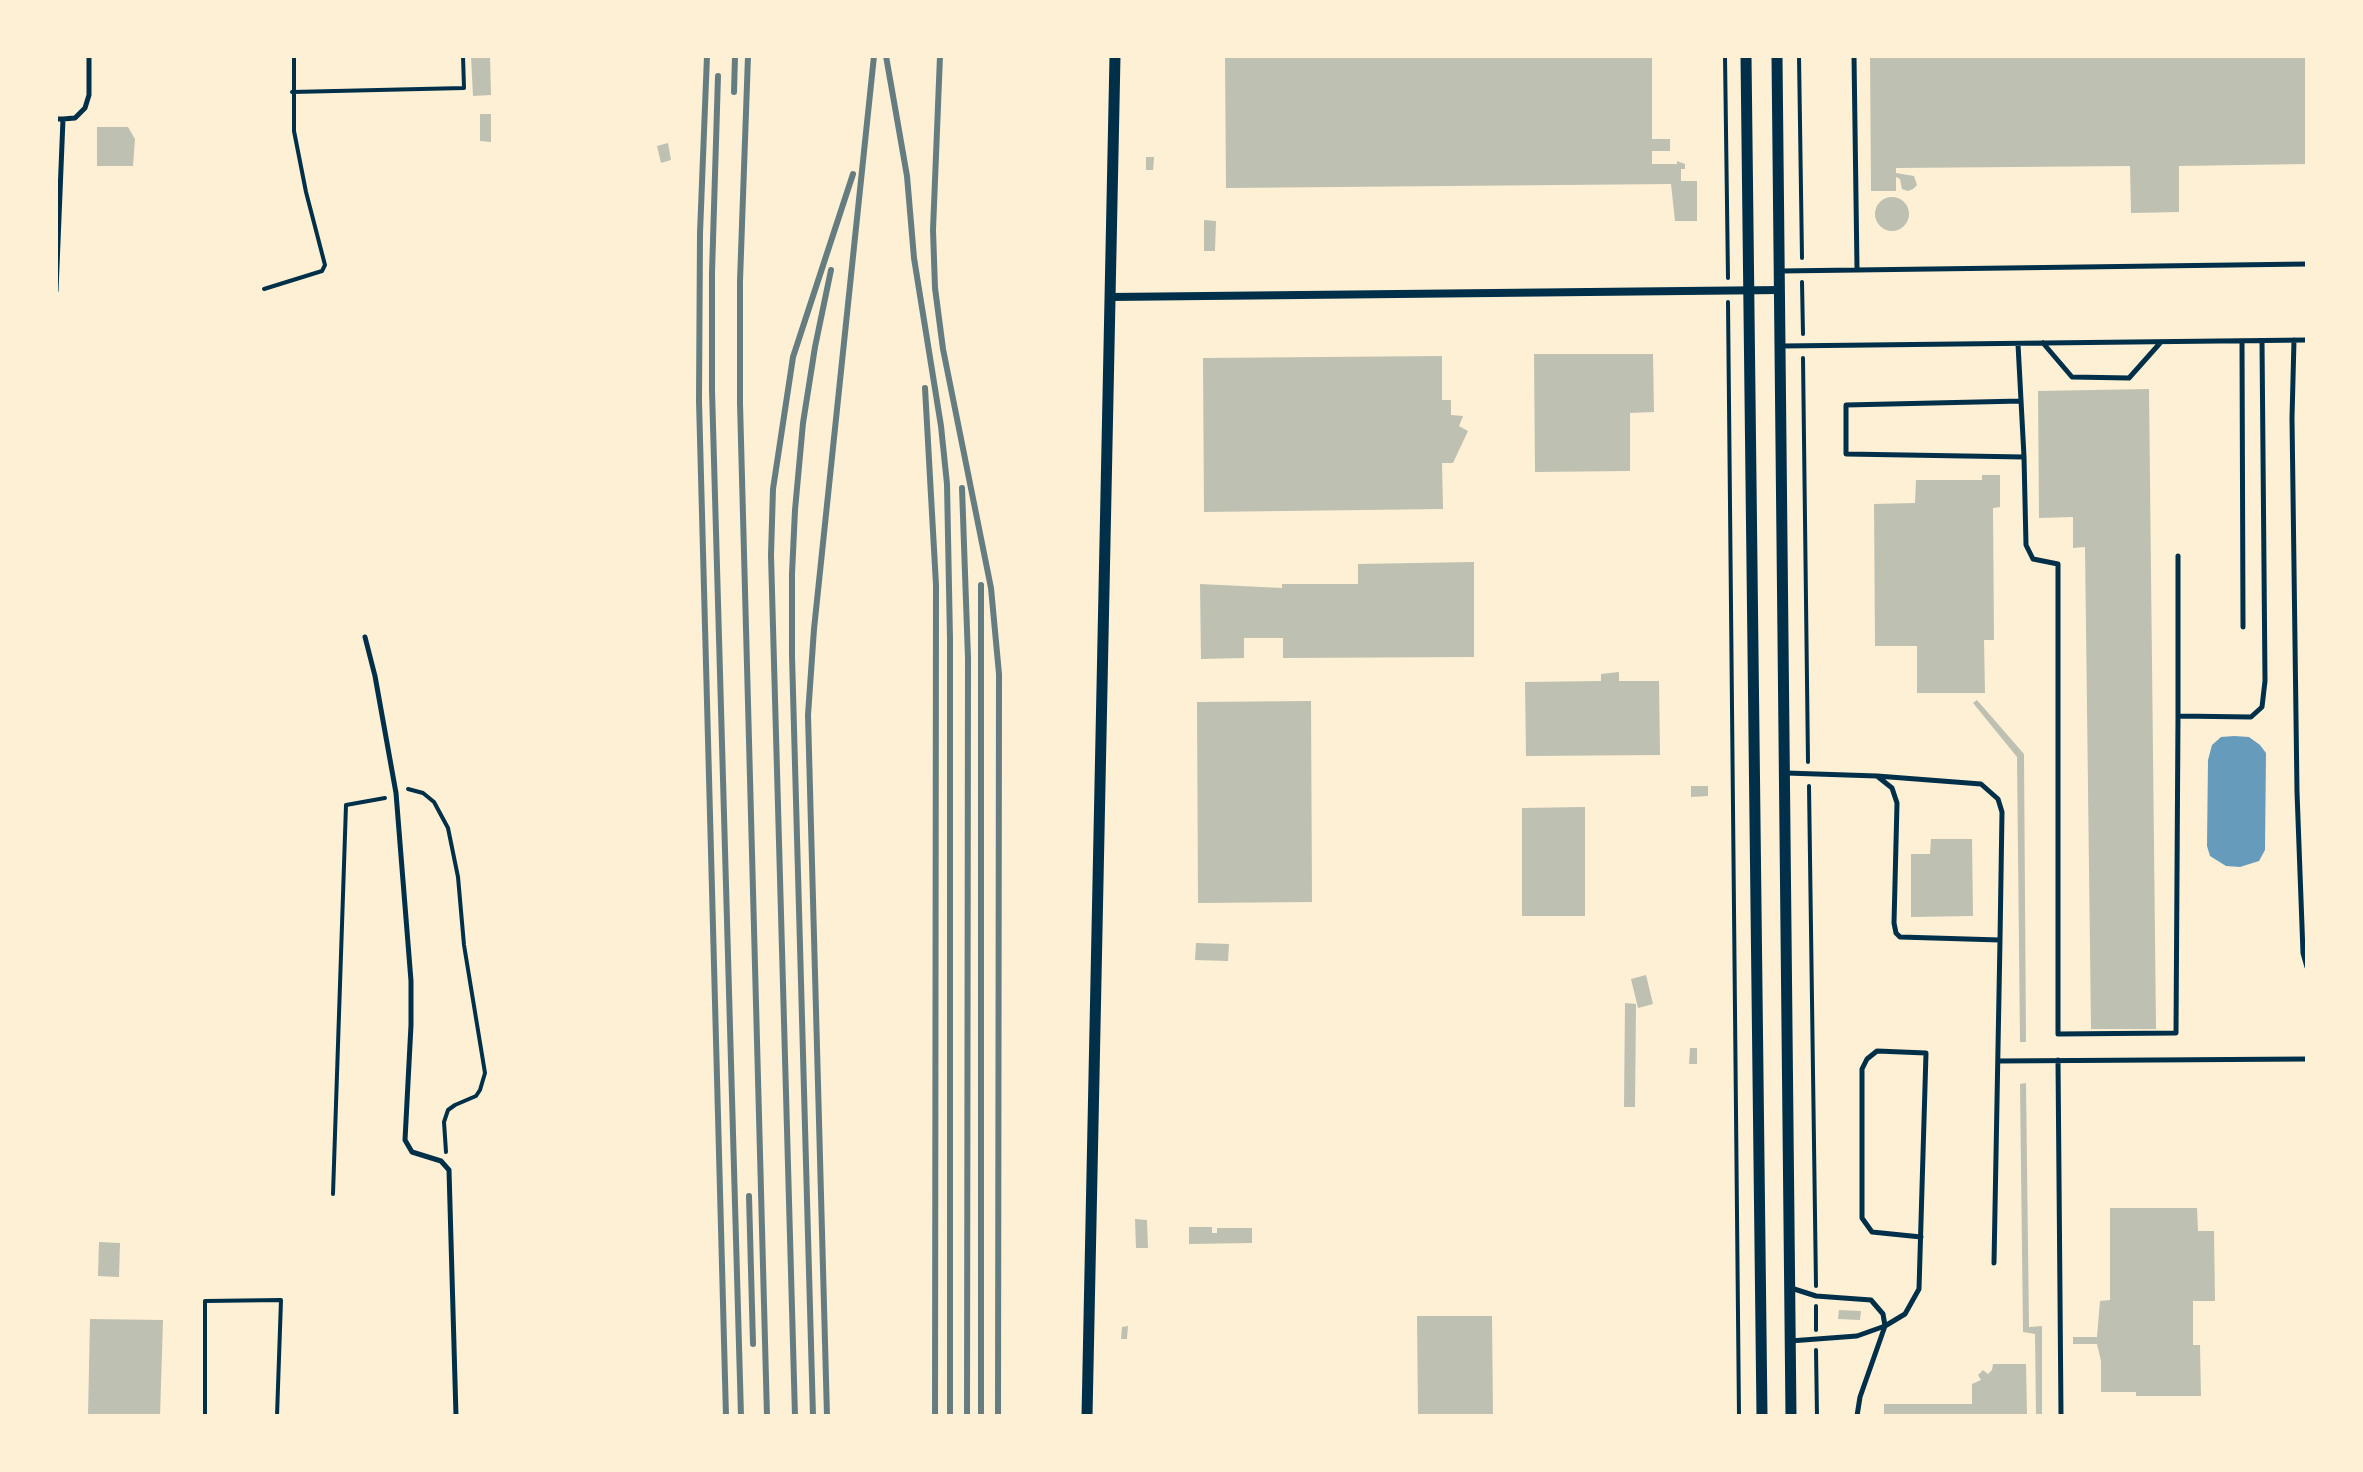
<!DOCTYPE html>
<html>
<head>
<meta charset="utf-8">
<style>
  body { margin:0 }
  #map { position:relative; width:2363px; height:1472px; overflow:hidden; background:#fdf0d5; font-family:"Archivo Narrow",sans-serif }
  canvas { display:block }
  .frame { position:absolute; inset:0; border:58px solid #fdf0d5; pointer-events:none }
</style>
</head>
<body>
<div id="map">
<canvas width="2363" height="1472"></canvas>
<div class="frame"></div>
</div>
<script>
const ctx = document.querySelector('canvas').getContext('2d');
ctx.lineJoin = 'round';
function fill(path, color) { ctx.fillStyle = color; ctx.fill(path, 'evenodd'); }
const shape = rows => new Path2D(rows.map(r => 'M' + r).join(''));
function trace(path, color, width, dash) { ctx.strokeStyle = color; ctx.lineWidth = width; ctx.lineCap = dash ? 'butt' : 'round'; ctx.setLineDash(dash || []); ctx.stroke(path); }
const water = shape([
  [2234,736,2249,737,2260,745,2266,753,2265,850,2259,861,2240,867,2226,866,2210,856,2207,846,2208,760,2212,745,2221,737]
]);
const building = shape([
  [471,56,490,56,491,95,473,96],
  [1225,56,1652,56,1652,139,1670,139,1670,151,1652,151,1652,164,1677,164,1677,161,1685,164,1685,169,1681,169,1681,181,1697,181,1697,221,1675,221,1671,184,1226,188],
  [1870,56,2307,56,2307,164,2179,166,2179,212,2131,213,2130,166,1896,168,1896,173,1914,176,1917,185,1913,189,1908,191,1902,189,1900,179,1896,177,1896,191,1871,191],
  [480,114,491,114,491,142,480,141],
  [97,127,128,127,135,139,133,166,97,166],
  [668,143,671,160,661,163,657,146],
  [1146,157,1154,157,1153,170,1146,170],
  '1875 214a17 17 0 1 1 34 0a17 17 0 1 1-34 0Z',
  [1204,220,1216,221,1215,251,1204,251],
  [1534,354,1653,354,1654,412,1630,413,1630,471,1535,472],
  [1442,356,1442,400,1451,400,1451,415,1463,416,1459,426,1468,431,1453,463,1442,463,1443,509,1204,512,1203,358],
  [2149,389,2156,1029,2091,1029,2085,547,2073,548,2073,517,2039,518,2038,391],
  [1982,475,2000,475,2000,507,1993,508,1994,640,1984,640,1985,693,1917,693,1917,646,1875,646,1874,504,1915,503,1916,480,1982,480],
  [1474,562,1474,657,1283,658,1283,638,1244,638,1244,658,1201,659,1200,584,1282,588,1282,584,1358,584,1358,564],
  [1619,672,1619,681,1659,681,1660,755,1526,756,1525,682,1601,681,1601,674],
  [1977,700,2024,754,2026,1042,2020,1042,2017,757,1973,703],
  [1311,701,1312,902,1198,903,1197,702],
  [1691,786,1708,786,1708,796,1691,797],
  [1585,807,1585,916,1522,916,1522,808],
  [1931,839,1972,839,1973,916,1911,917,1911,854,1930,854],
  [1196,943,1229,944,1228,961,1195,960],
  [1646,975,1653,1004,1638,1008,1631,979],
  [1625,1003,1636,1004,1635,1107,1624,1107],
  [1690,1048,1697,1048,1697,1064,1689,1064],
  [2026,1083,2029,1327,2042,1326,2042,1415,2036,1416,2035,1334,2023,1332,2020,1084],
  [2110,1208,2197,1208,2198,1231,2214,1231,2215,1301,2193,1301,2193,1345,2200,1345,2201,1396,2136,1396,2136,1392,2101,1392,2101,1361,2097,1344,2073,1344,2073,1337,2097,1337,2100,1301,2110,1300],
  [1135,1219,1147,1220,1148,1248,1136,1248],
  [1189,1227,1212,1227,1212,1233,1217,1233,1217,1228,1252,1228,1252,1243,1189,1244],
  [99,1242,120,1243,119,1277,98,1276],
  [1839,1310,1861,1311,1860,1320,1838,1319],
  [1417,1316,1492,1316,1493,1416,1418,1416],
  [90,1319,163,1320,160,1416,88,1416],
  [1128,1326,1127,1339,1121,1339,1122,1327],
  [1993,1364,2026,1364,2027,1416,1884,1416,1884,1404,1972,1404,1972,1384,1981,1380,1978,1375,1983,1370,1988,1374,1992,1370]
]);
const path = shape([
  [1725,56,1728,278],
  [1799,56,1802,258],
  [292,92,464,88,463,56],
  [1802,282,1803,334],
  [264,289,322,271,325,265,306,192,294,131,294,56],
  [1728,302,1739,1416],
  [1803,358,1808,762],
  [1809,786,1816,1286],
  [408,789,423,793,434,802,448,828,458,877,464,945,485,1073,480,1090,476,1096,455,1105,448,1110,444,1122,446,1152],
  [333,1194,346,805,385,798],
  [1816,1306,1816,1330],
  [1816,1350,1817,1416],
  [205,1416,205,1301,281,1300,277,1416]
]);
const service = shape([
  [1854,56,1857,269],
  [56,119,63,119,56,291],
  [63,119,75,118,85,108,89,95,89,56],
  [1781,271,2307,264],
  [2294,340,2292,418,2297,792,2303,953,2307,967],
  [2242,341,2243,627],
  [2043,343,2072,377,2129,378,2161,342],
  [2018,344,2024,457,1846,454,1846,405,2021,401],
  [1782,346,2307,340],
  [2024,457,2026,545,2033,559,2058,564,2058,1034,2176,1033,2178,716,2251,717,2262,707,2265,681,2262,341],
  [365,637,375,676,396,793,411,981,411,1025,405,1140,412,1152,441,1161,449,1170,456,1416],
  [2178,716,2178,556],
  [1786,773,1877,776],
  [2058,1060,2061,1416],
  [1998,1061,2307,1059],
  [1994,1263,2000,940,2002,812,1998,799,1981,784,1877,776,1892,788,1897,803,1894,923,1896,933,1900,937,2000,940],
  [1790,1341,1857,1336,1885,1326,1883,1314,1871,1300,1816,1296,1791,1288],
  [1857,1416,1860,1397,1885,1326,1905,1314,1919,1289,1926,1053,1877,1051,1867,1059,1862,1069,1862,1218,1872,1232,1921,1237]
]);
const minor = shape([
  [1110,297,1780,290]
]);
const tertiary = shape([
  [1746,56,1762,1416],
  [1777,56,1791,1416],
  [1087,1416,1115,56]
]);
const rail = shape([
  [707,56,700,233,699,401,726,1416],
  [748,56,740,281,740,403,767,1416],
  [886,56,907,176,914,258,941,426,947,484,950,639,950,1416],
  [940,56,933,230,935,288,943,349,991,588,999,674,998,1416],
  [718,76,712,273,712,390,741,1416],
  [734,92,735,56],
  [925,388,936,585,935,1416],
  [962,488,968,658,967,1416],
  [981,585,981,1416],
  [749,1196,753,1344],
  [795,1416,771,555,773,489,793,357,853,174],
  [813,1416,792,656,792,574,795,510,803,423,815,347,831,270],
  [827,1416,808,715,814,629,874,56]
]);
fill(water, '#669bbc');
fill(building, '#bec0b2');
trace(path, '#003049', 4);
trace(service, '#003049', 5);
trace(minor, '#003049', 8);
trace(tertiary, '#003049', 11);
trace(rail, '#657d81', 6);
</script>
</body>
</html>
